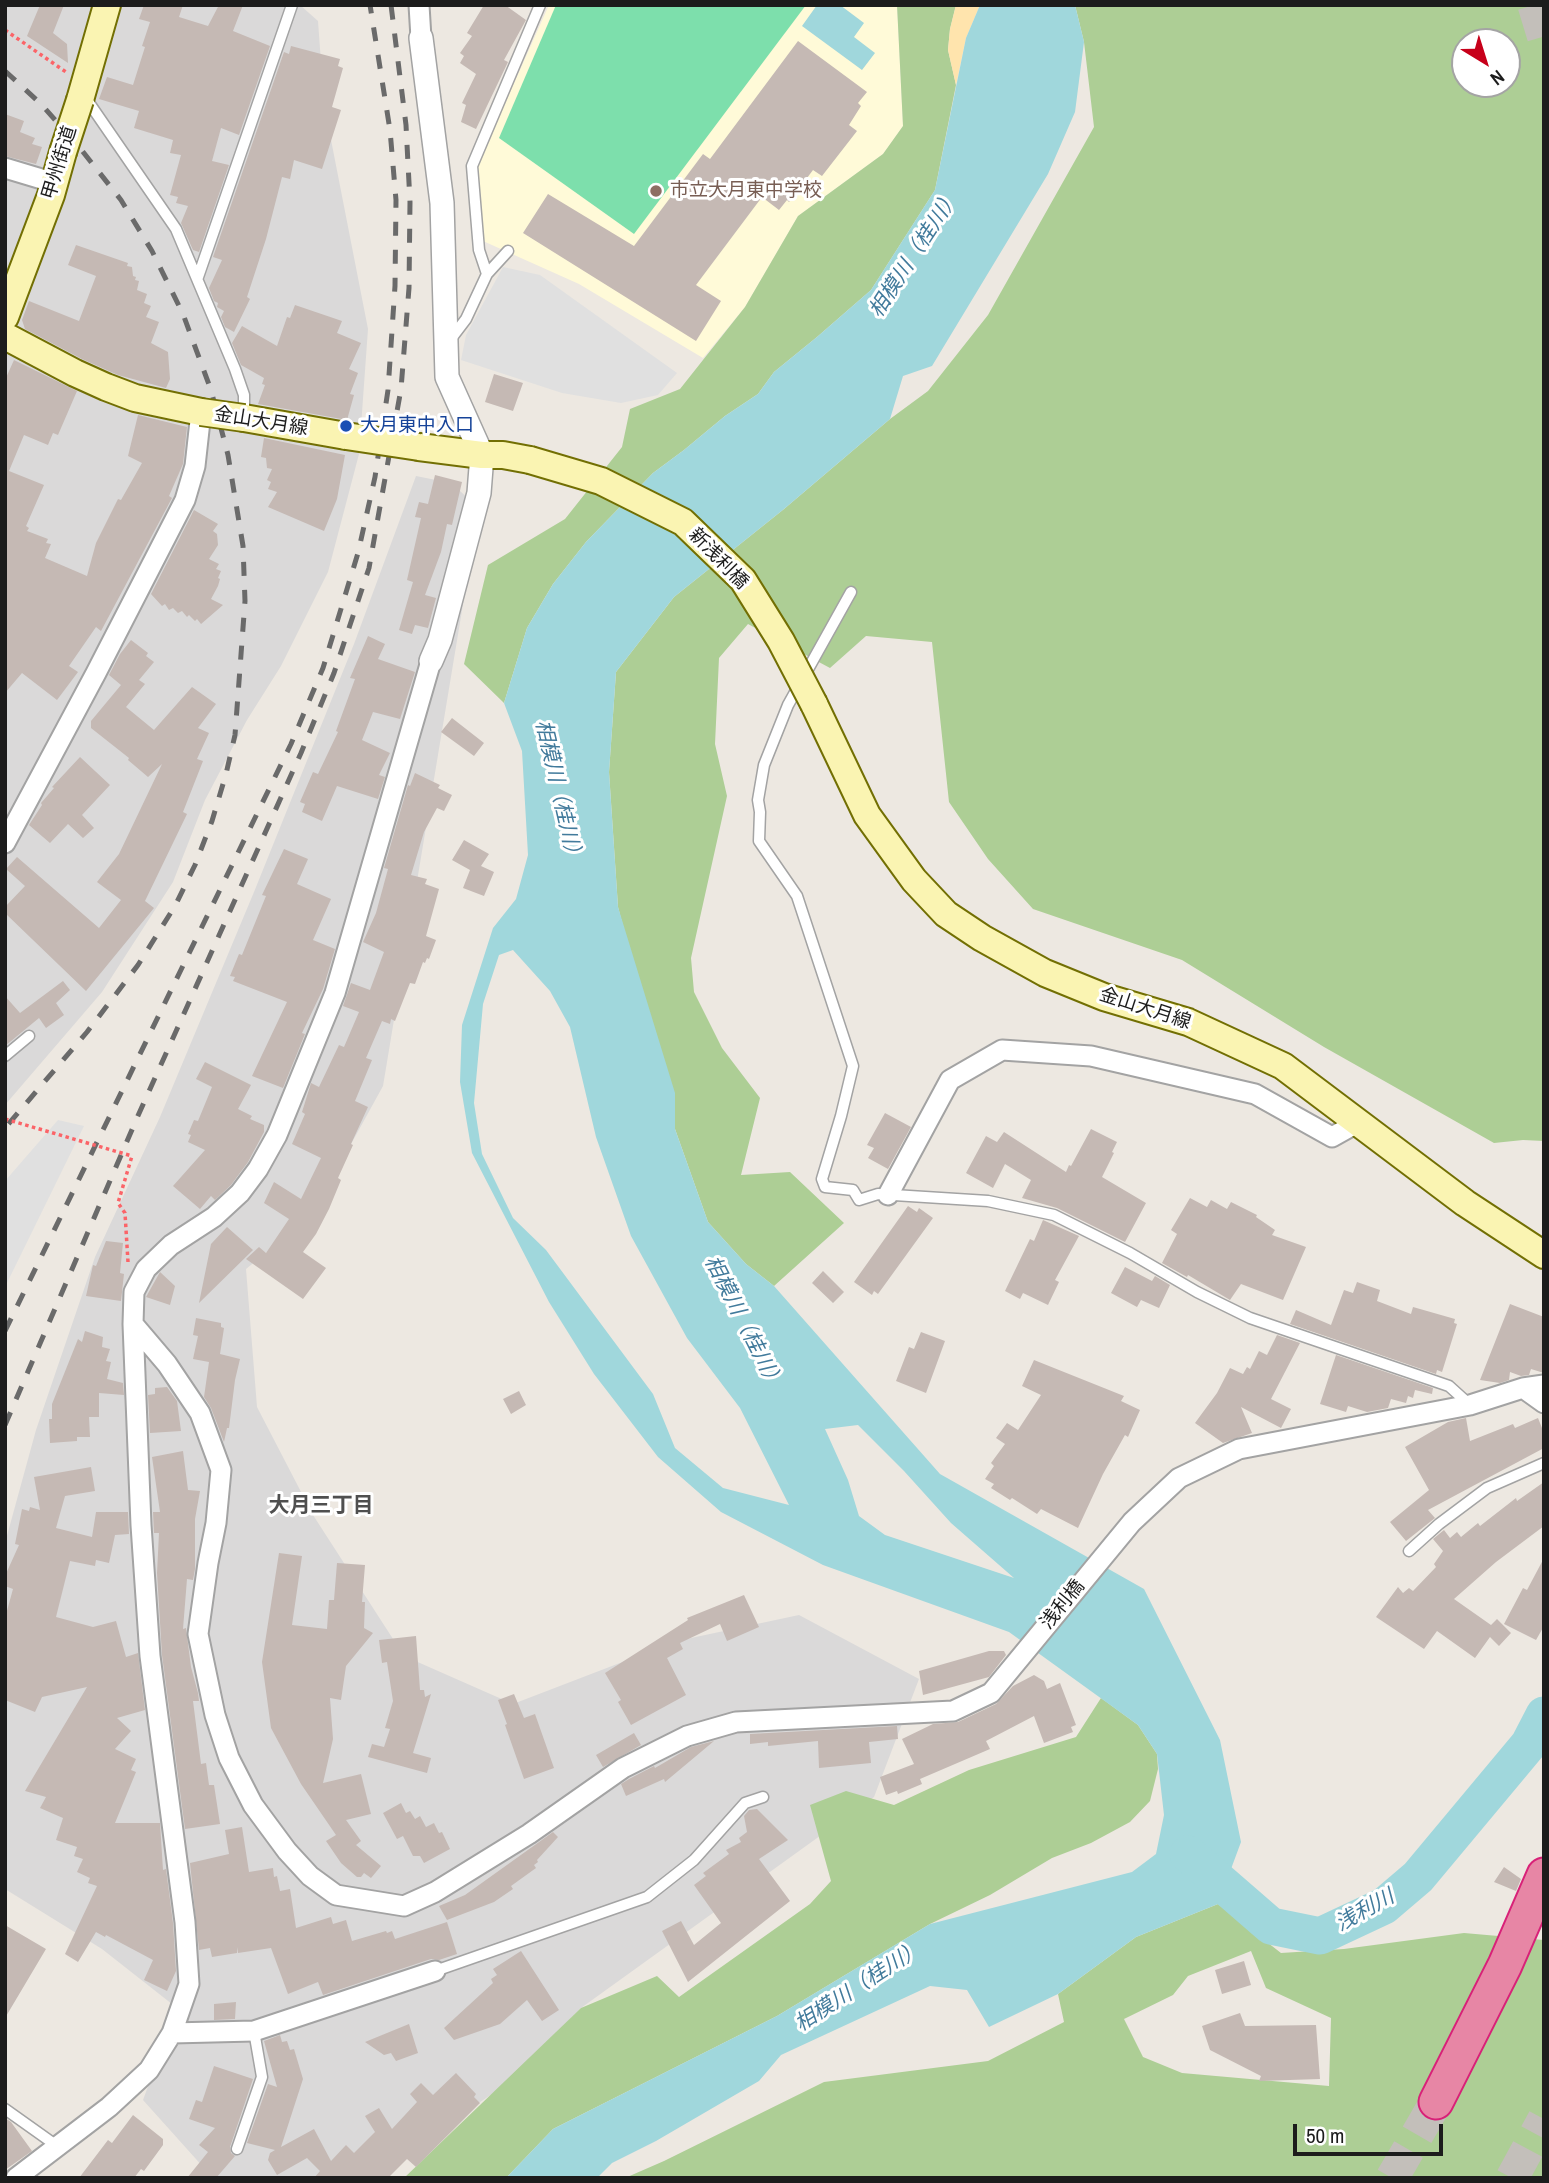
<!DOCTYPE html>
<html>
<head>
<meta charset="utf-8">
<style>
  body { margin:0 }
  #map { position:relative; width:1549px; height:2183px; overflow:hidden; background:#ede8e1; font-family:"Archivo Narrow",sans-serif }
  canvas { display:block }
  .frame { position:absolute; inset:0; border:7px solid #1c1c1c; pointer-events:none }
  .north { position:absolute; left:1451px; top:28px; width:70px; height:70px; box-sizing:border-box; background:#fff; border:2px solid #a4a4a4; border-radius:50%; rotate:142deg; font-size:19px; font-weight:700; line-height:28px; text-align:center; color:#1c1c1c }
  .north::after { content:''; display:block; margin:auto; width:24px; height:32px; background:#c7001a; clip-path:polygon(50% 0,100% 100%,50% 72%,0 100%) }
  .scale { position:absolute; left:1293px; top:2124px; width:150px; height:32px; box-sizing:border-box; border:4px solid #1c1c1c; border-top:0; padding-left:9px; font-size:21px; line-height:24px; white-space:nowrap; color:#1c1c1c; -webkit-text-stroke:5px #fff; paint-order:stroke }
</style>
</head>
<body>
<div id="map">
<canvas width="1549" height="2183"></canvas>
<div class="frame"></div>
<div class="north">N</div>
<div class="scale">50 m</div>
</div>
<script>
const ctx = document.querySelector('canvas').getContext('2d');
ctx.lineJoin = 'round';
function fill(path, color) { ctx.fillStyle = color; ctx.fill(path, 'evenodd'); }
const shape = rows => new Path2D(rows.map(r => 'M' + r).join(''));
function trace(path, color, width, dash) { ctx.strokeStyle = color; ctx.lineWidth = width; ctx.lineCap = dash ? 'butt' : 'round'; ctx.setLineDash(dash || []); ctx.stroke(path); }
function write(font, color, halo, rows, align = 'center') {
  ctx.font = font + ' "Archivo Narrow","Noto Sans JP",sans-serif'; ctx.lineWidth = 6; ctx.setLineDash([]); ctx.textBaseline = 'middle'; ctx.strokeStyle = halo; ctx.fillStyle = color; for (const [text, x, y, turn = 0] of rows) {
    ctx.save(); ctx.translate(x, y); ctx.rotate((+turn || 0) * Math.PI / 180); ctx.textAlign = isNaN(turn) ? turn : align; if (halo) ctx.strokeText(text, 0, 0); ctx.fillText(text, 0, 0); ctx.restore();
  }
}
const residential = shape([
  [5,5,300,5,318,21,324,104,368,329,359,454,328,572,281,666,247,720,205,800,173,882,102,992,5,1105],
  [416,476,451,483,479,508,383,1086,312,1215,246,1269,257,1407,313,1515,404,1656,513,1704,677,1641,799,1615,919,1679,874,1797,581,2008,498,2090,367,2178,213,2178,143,2100,177,2008,102,1949,5,1889,5,1543,36,1430,95,1257,160,1117,254,892,354,644]
]);
const education = shape([
  [549,5,897,5,903,126,883,154,798,216,745,307,703,358,579,284,483,241,477,166]
]);
const forest = shape([
  [897,5,956,5,950,29,948,50,956,85,935,190,871,290,817,337,774,372,758,394,725,416,684,450,653,473,586,542,553,584,527,628,504,703,464,664,488,565,565,519,622,447,630,409,680,389,745,307,798,216,883,154,903,126],
  [1075,5,1544,5,1544,1141,1523,1140,1494,1143,1324,1047,1182,960,1033,909,988,859,949,802,932,642,866,636,830,668,748,624,719,658,715,744,727,796,691,958,694,992,722,1048,760,1098,741,1175,790,1172,844,1223,774,1286,746,1264,708,1222,675,1129,618,907,609,772,616,672,674,597,784,509,890,419,928,391,988,315,1094,127,1084,42],
  [1465,42,1507,42,1507,84,1465,84],
  [1101,1698,1138,1725,1157,1754,1158,1769,1150,1801,1130,1822,1091,1843,1052,1858,990,1895,930,1924,777,2016,553,2129,506,2178,404,2178,581,2008,657,1976,679,1997,810,1904,831,1881,810,1805,846,1791,894,1805,969,1770,1076,1737],
  [1218,1904,1281,1953,1344,1949,1464,1933,1544,1940,1544,2178,625,2178,664,2161,824,2082,988,2061,1064,2022,1058,1994,1136,1937],
  [1251,1951,1266,1988,1331,2018,1329,2086,1182,2073,1143,2057,1124,2019,1173,1995,1188,1976]
]);
const sand = shape([
  [956,5,980,5,966,38,956,85,948,50,950,29]
]);
const pitch = shape([
  [556,5,806,5,634,234,499,138]
]);
const parking = shape([
  [503,267,540,275,677,373,658,395,621,403,562,393,461,360,466,335],
  [58,1120,84,1126,5,1287,5,1181]
]);
const water = shape([
  [817,5,840,5,864,23,854,37,875,53,862,70,802,26],
  [980,5,1075,5,1084,42,1075,112,1048,174,932,366,903,376,890,419,784,509,674,597,616,672,609,772,618,907,675,1093,675,1129,708,1222,746,1264,774,1286,940,1474,1144,1589,1220,1740,1241,1842,1218,1904,1136,1937,1058,1994,989,2027,967,1990,930,1986,781,2055,759,2081,656,2141,612,2163,597,2178,506,2178,553,2129,777,2016,930,1924,1132,1872,1156,1854,1164,1815,1157,1754,1138,1725,1009,1632,823,1565,721,1512,658,1457,594,1374,549,1302,472,1153,460,1082,462,1025,493,928,516,899,528,855,522,751,504,703,527,628,553,584,586,542,653,473,684,450,725,416,758,394,774,372,817,337,871,290,935,190,966,38],
  [513,950,550,991,570,1027,596,1137,631,1236,687,1338,740,1408,789,1505,723,1488,675,1448,653,1394,546,1250,513,1218,482,1154,474,1103,483,1004,499,955],
  [858,1425,904,1471,951,1523,1014,1578,885,1535,859,1516,848,1480,825,1429]
]);
const river = shape([
  [1188,1854,1271,1926,1320,1936,1384,1906,1418,1877,1529,1744,1544,1715]
]);
const building = shape([
  [40,5,64,5,53,33,67,44,68,63,27,36],
  [144,5,183,5,179,17,208,26,219,5,243,5,233,31,270,46,239,135,221,128,212,161,229,165,199,252,193,250,181,223,188,206,176,203,178,197,170,195,181,155,170,153,173,140,134,128,139,111,99,99,107,77,133,85,145,47,142,46,150,22,139,19],
  [484,5,505,5,526,20,504,60,508,62,476,129,461,122,466,105,462,103,476,74,460,63,464,56,460,53,472,36,467,33],
  [798,41,867,92,858,103,861,106,849,125,857,131,822,176,813,170,789,202,787,200,779,210,762,197,696,285,721,301,696,341,523,233,548,194,634,246,703,154,710,159],
  [291,46,340,59,338,66,343,68,332,107,341,110,322,169,294,160,290,179,282,177,266,239,247,297,250,299,234,332,225,327,221,317,224,311,217,307,218,303,214,301,209,288,222,260,213,257,284,52,289,54],
  [5,114,24,121,20,132,35,138,32,144,42,147,36,164,5,156],
  [76,245,128,263,127,266,132,267,133,276,136,277,135,280,139,281,137,290,147,294,144,303,151,306,146,317,159,322,151,343,168,352,170,379,166,388,118,375,82,359,25,329,22,320,29,301,79,321,96,276,68,265],
  [295,305,342,321,337,333,361,343,349,369,358,373,350,394,354,395,347,420,258,404,265,385,262,384,264,378,241,365,232,343,242,326,277,346,287,317,290,318],
  [14,360,77,391,58,435,53,433,48,445,24,435,9,471,44,485,26,526,29,528,27,531,48,539,46,543,51,544,45,558,87,576,96,543,118,499,121,500,142,463,128,456,138,415,187,427,183,464,169,496,172,498,101,631,96,627,69,666,78,672,57,700,22,673,5,693,5,380],
  [494,374,523,383,513,411,485,402],
  [264,438,345,455,337,499,324,531,268,507,277,492,268,489,271,482,267,480,272,469,267,468,266,458,261,457],
  [435,475,462,482,452,525,447,524,441,552,425,595,436,598,428,628,415,625,412,634,399,630,413,582,407,580,421,518,415,517,419,502,428,504],
  [194,510,218,524,213,531,217,534,218,545,209,559,219,564,216,569,221,571,218,578,220,579,218,586,211,599,223,605,201,624,197,619,195,621,189,615,187,617,182,611,178,613,173,608,169,610,165,604,162,606,151,594],
  [368,636,385,644,378,659,415,672,400,719,373,712,362,740,390,753,379,775,385,777,378,799,337,786,322,821,302,812,305,804,300,802,313,772,318,774,338,732,336,731,355,679,350,678],
  [131,640,148,653,146,656,154,662,139,680,145,684,126,707,154,730,192,687,216,704,198,728,209,733,197,759,203,761,183,812,187,814,145,901,154,908,86,991,5,913,5,907,25,886,6,869,17,857,99,928,121,900,97,882,119,854,162,764,148,777,128,760,129,758,91,728,91,721,121,685,109,675,120,654],
  [452,718,484,743,474,756,441,732],
  [80,757,110,785,82,815,94,828,83,838,68,824,50,843,29,825,42,805,41,803,54,788,52,787],
  [415,773,440,785,438,788,452,795,444,811,437,808,424,832,411,875,427,879,425,884,439,889,426,936,436,940,429,959,427,958,425,963,423,962,415,984,410,983,395,1021,391,1019,390,1024,382,1021,366,1058,372,1060,355,1101,368,1107,351,1144,353,1145,338,1178,341,1180,329,1209,316,1234,303,1252,326,1268,303,1299,246,1259,259,1247,266,1253,289,1219,264,1203,274,1182,301,1199,321,1158,292,1144,305,1114,302,1112,311,1083,319,1087,339,1045,344,1047,359,1012,343,1006,351,983,370,990,384,952,363,942,376,913,388,869,384,868,408,785,410,786],
  [464,840,489,854,481,866,494,872,484,896,463,888,470,870,452,860],
  [284,849,308,859,297,884,331,899,313,940,335,949,323,989,302,1033,305,1034,283,1088,252,1076,287,1002,233,981,235,977,230,976,239,954,242,955,266,896,262,895],
  [63,981,70,990,56,1003,64,1015,46,1028,39,1018,5,1046,5,996,20,1013],
  [205,1062,251,1085,238,1109,252,1116,250,1119,264,1125,264,1132,248,1162,231,1185,215,1200,211,1196,200,1209,173,1186,205,1150,188,1142,191,1135,188,1134,194,1120,198,1121,212,1087,196,1079],
  [885,1113,911,1127,888,1169,868,1158,874,1148,867,1145],
  [1091,1129,1117,1142,1112,1152,1114,1153,1102,1177,1146,1203,1125,1242,1057,1208,1022,1198,1031,1180,1005,1164,993,1188,966,1173,986,1136,997,1142,1004,1132,1066,1172,1069,1165,1071,1166],
  [1190,1198,1207,1207,1211,1200,1227,1209,1231,1202,1257,1215,1256,1217,1275,1230,1272,1235,1306,1247,1283,1300,1241,1284,1230,1300,1188,1275,1187,1277,1162,1263,1177,1234,1171,1230],
  [908,1206,917,1212,919,1208,933,1218,878,1294,874,1291,872,1295,854,1282],
  [1043,1220,1079,1236,1055,1280,1059,1282,1048,1305,1023,1293,1020,1299,1005,1291,1030,1239,1034,1241],
  [227,1227,253,1250,199,1303,211,1244],
  [106,1241,123,1243,120,1273,124,1274,121,1301,86,1296,93,1265,96,1266],
  [1125,1267,1152,1281,1155,1276,1170,1285,1159,1308,1141,1300,1137,1307,1111,1293],
  [823,1271,844,1292,833,1303,812,1283],
  [160,1272,175,1286,170,1305,146,1297],
  [1357,1282,1380,1290,1377,1301,1411,1314,1413,1307,1455,1319,1454,1323,1457,1324,1442,1372,1437,1370,1436,1374,1290,1324,1296,1310,1331,1325,1344,1290,1353,1293],
  [1510,1304,1544,1317,1544,1373,1531,1369,1529,1375,1521,1376,1510,1372,1509,1380,1500,1383,1480,1380],
  [196,1318,221,1323,221,1327,224,1328,220,1354,240,1359,235,1380,229,1428,227,1428,224,1442,211,1408,204,1397,209,1362,193,1359,198,1336,193,1335],
  [85,1331,103,1337,102,1347,110,1349,106,1361,111,1362,107,1379,123,1383,124,1395,99,1393,99,1417,89,1417,90,1437,77,1437,77,1441,50,1443,49,1419,52,1419,52,1404,78,1339,82,1342],
  [921,1332,945,1341,926,1393,896,1381,909,1347,914,1349],
  [1277,1335,1300,1343,1271,1399,1291,1409,1281,1428,1241,1407,1252,1433,1223,1443,1195,1423,1217,1393,1230,1368,1243,1374,1247,1367,1250,1369,1259,1351,1267,1355],
  [1336,1355,1433,1388,1432,1394,1415,1390,1413,1398,1408,1396,1406,1403,1391,1399,1388,1408,1367,1412,1348,1406,1346,1412,1320,1404],
  [1034,1360,1124,1396,1121,1401,1140,1410,1128,1437,1125,1435,1103,1474,1078,1528,1041,1509,1037,1514,1012,1498,1010,1500,991,1488,994,1484,985,1479,994,1466,991,1463,1005,1444,996,1438,1007,1423,1018,1430,1041,1395,1022,1386],
  [167,1387,177,1401,181,1431,150,1433,148,1395,155,1394,155,1388],
  [519,1391,526,1405,511,1414,503,1399],
  [1466,1418,1470,1441,1513,1424,1515,1428,1538,1418,1544,1433,1544,1448,1428,1510,1435,1518,1406,1541,1390,1522,1429,1490,1405,1447,1448,1422],
  [183,1451,188,1490,200,1491,195,1519,195,1569,193,1580,187,1579,183,1629,186,1628,191,1667,198,1693,199,1701,193,1701,201,1764,206,1763,209,1785,214,1785,220,1824,185,1829,162,1655,157,1573,159,1533,154,1533,153,1512,160,1512,152,1457],
  [91,1467,95,1491,65,1496,56,1528,92,1537,96,1512,128,1512,129,1534,115,1535,109,1563,96,1560,95,1566,70,1561,56,1617,93,1627,116,1621,126,1657,138,1653,145,1710,117,1718,131,1731,115,1749,136,1759,131,1770,136,1772,115,1823,160,1823,163,1870,166,1869,173,1923,176,1971,167,1991,144,1980,153,1960,106,1935,105,1937,96,1932,78,1962,65,1954,97,1886,88,1883,90,1878,77,1872,83,1859,74,1856,77,1847,56,1840,63,1818,40,1808,46,1797,25,1791,87,1687,42,1697,35,1712,5,1700,5,1618,13,1589,5,1586,5,1576,19,1545,15,1544,22,1509,29,1511,30,1507,40,1510,34,1477],
  [1544,1482,1544,1526,1496,1562,1454,1599,1491,1625,1497,1619,1511,1633,1499,1646,1490,1637,1475,1658,1437,1631,1424,1649,1376,1617,1398,1587,1403,1593,1409,1588,1413,1591,1436,1567,1434,1564,1443,1551,1433,1539,1444,1530,1450,1538,1457,1532,1461,1537,1478,1523,1480,1526,1516,1498,1517,1501],
  [279,1553,302,1556,292,1625,327,1629,329,1600,334,1600,337,1563,365,1565,362,1602,365,1602,364,1628,373,1633,346,1666,341,1700,330,1698,333,1739,323,1783,361,1774,371,1814,346,1820,361,1841,356,1845,381,1866,371,1878,364,1873,361,1877,357,1877,341,1863,326,1841,336,1835,301,1784,271,1728,262,1662],
  [1544,1558,1544,1626,1536,1640,1504,1624,1523,1588,1527,1590],
  [744,1595,759,1627,727,1641,720,1624,680,1643,683,1649,667,1658,686,1695,631,1725,618,1702,621,1700,605,1673,688,1620,687,1618],
  [416,1636,420,1690,424,1690,425,1697,431,1694,413,1753,431,1758,427,1773,368,1757,372,1744,384,1747,390,1729,385,1728,393,1701,387,1662,382,1663,379,1640],
  [989,1651,1004,1651,1006,1655,989,1677,923,1695,919,1671],
  [1034,1675,1044,1681,1047,1689,1060,1683,1076,1725,1071,1727,1073,1732,1044,1743,1034,1716,986,1741,990,1749,920,1779,922,1784,898,1794,897,1791,886,1795,880,1777,914,1764,902,1739,933,1724,958,1722,996,1704,1013,1686],
  [514,1694,524,1718,535,1714,554,1768,524,1779,505,1725,507,1724,498,1700],
  [897,1726,898,1739,869,1742,871,1763,819,1768,818,1741,768,1746,768,1742,750,1744,750,1734],
  [634,1733,641,1745,603,1767,596,1755],
  [714,1741,665,1782,664,1779,626,1796,621,1784,629,1779,654,1766,655,1768,691,1747],
  [401,1803,406,1813,410,1811,415,1819,420,1816,426,1827,434,1823,439,1833,442,1832,450,1849,424,1863,420,1856,413,1856,403,1836,397,1839,383,1813],
  [757,1809,788,1840,759,1859,790,1901,688,1982,662,1931,681,1921,694,1945,721,1923,694,1885,706,1876,703,1873,729,1854,726,1850,741,1842,739,1838,747,1832,744,1816,749,1810],
  [242,1827,249,1872,273,1868,274,1877,277,1876,280,1891,290,1889,296,1928,331,1917,333,1924,346,1920,352,1941,386,1931,387,1933,392,1931,395,1939,447,1922,457,1954,439,1960,431,1959,323,1995,318,1982,288,1994,271,1948,238,1953,237,1947,237,1953,212,1957,210,1948,199,1950,190,1863,229,1854,225,1830],
  [553,1832,558,1837,537,1860,538,1862,534,1865,536,1868,511,1886,513,1889,494,1902,447,1920,439,1906,465,1895],
  [1504,1867,1521,1879,1516,1891,1494,1882],
  [5,1925,46,1949,5,2018],
  [521,1951,559,2010,542,2021,527,2000,500,2024,454,2040,444,2028,493,1983,491,1979,497,1975,493,1969],
  [1244,1961,1251,1985,1222,1994,1215,1970],
  [236,2002,235,2019,214,2020,214,2004],
  [1240,2013,1245,2026,1316,2025,1320,2079,1259,2081,1261,2076,1210,2050,1202,2026],
  [409,2024,418,2053,396,2061,391,2053,384,2055,365,2042],
  [280,2035,282,2042,287,2041,290,2050,294,2049,303,2079,281,2147,314,2129,331,2161,346,2145,354,2153,375,2132,365,2116,379,2108,392,2129,417,2102,410,2094,421,2083,433,2095,456,2073,476,2094,474,2097,480,2103,416,2167,407,2159,388,2178,314,2178,320,2171,307,2158,277,2175,268,2160,270,2153,275,2150,247,2143,268,2084,277,2087,264,2041],
  [214,2066,253,2079,230,2147,231,2153,235,2156,216,2178,187,2178,208,2152,199,2145,215,2128,189,2119,196,2100,202,2102],
  [133,2115,163,2139,163,2145,144,2171,141,2169,134,2178,79,2178,108,2140,112,2143],
  [5,2118,11,2122,32,2151,5,2170]
]);
const motorwayTunnel = shape([
  [1534,5,1544,38],
  [1392,2178,1436,2102],
  [1512,2178,1544,2119]
]);
const path = shape([
  [5,30,66,72],
  [128,1262,125,1213,118,1203,132,1156]
]);
const service = shape([
  [85,97,176,229,235,369,244,395,244,418],
  [487,274,479,250,472,166,540,5],
  [198,277,292,5],
  [450,340,466,319,487,274,508,251],
  [851,592,788,705,764,765,758,800,760,812,759,841,797,896,853,1066,841,1116,822,1179,825,1187,853,1190,859,1200,878,1194,988,1201,1054,1215,1130,1253,1197,1292,1250,1318,1449,1386,1470,1405],
  [5,1056,29,1036],
  [1409,1551,1439,1524,1487,1488,1544,1463],
  [435,1971,647,1897,694,1860,745,1803,763,1797],
  [5,2109,57,2146],
  [237,2149,262,2077,254,2031]
]);
const minor = shape([
  [419,5,421,38],
  [5,168,55,183],
  [5,843,96,673,185,500,195,466,201,412],
  [888,1195,950,1080,1002,1050,1091,1056,1255,1094,1332,1137,1357,1123],
  [133,1324,167,1364,200,1413,221,1470,216,1523,208,1563,198,1634,215,1715,229,1758,253,1805,287,1851,310,1876,336,1895,404,1906,435,1892,529,1834,623,1768,687,1736,736,1722,953,1711,991,1693,1132,1522,1179,1478,1239,1449,1470,1405,1523,1388,1544,1385],
  [1523,1388,1544,1403],
  [172,2033,254,2031,435,1971],
  [16,2178,109,2107,149,2070,172,2033,189,1984,185,1922,150,1656,141,1525,133,1324,134,1292,146,1269,171,1245,214,1217,240,1193,258,1169,277,1135,335,993,431,661]
]);
const tertiary = shape([
  [421,38,442,203,447,377,482,455,479,493,440,640,431,661]
]);
const secondary = shape([
  [80,100,107,5],
  [5,317,51,195,63,152],
  [5,336,75,373,106,387,135,398,201,412],
  [244,418,346,436],
  [419,447,482,455,503,455,530,460],
  [814,704,867,815,914,880,946,914,982,938,1045,973,1104,997,1188,1022,1283,1066,1465,1203,1544,1255]
]);
const motorway = shape([
  [1436,2102,1505,1965,1544,1875]
]);
const rail = shape([
  [5,71,41,104,80,148,121,200,152,251,183,314,211,390,228,455,243,546,245,601,235,735,226,774,212,821,195,865,175,906,138,965,87,1032,5,1128],
  [5,1331,291,744,323,668,358,553,375,477,388,390,395,286,396,200,390,130,370,5],
  [5,1425,137,1118,301,753,334,673,369,568,401,389,409,288,410,202,406,125,391,5]
]);
const pathBridge = shape([
  [5,1119,132,1156]
]);
const secondaryBridge = shape([
  [63,152,80,100],
  [201,412,244,418],
  [346,436,419,447],
  [530,460,601,481,683,522,743,580,781,641,814,704]
]);
const markers = [
  [656,191,7,"#8d6e63"],
  [346,426,7,"#1a4fb4"]
];
const streetNames = [
  ["甲州街道",60,163,-73],
  ["金山大月線",261,422,9],
  ["新浅利橋",718,559,46],
  ["金山大月線",1145,1009,18],
  ["浅利橋",1063,1605,-51]
];
const educationNames = [
  ["市立大月東中学校",670,191]
];
const transitNames = [
  ["大月東中入口",360,426]
];
const waterNames = [
  ["相模川（桂川）",915,254,-57],
  ["相模川（桂川）",558,792,77],
  ["相模川（桂川）",743,1323,63],
  ["浅利川",1365,1911,-29],
  ["相模川（桂川）",859,1987,-33]
];
const neighbourhoodNames = [
  ["大月三丁目",321,1506]
];
fill(residential, '#dad9d9');
fill(education, '#fffad8');
fill(forest, '#adce95');
fill(sand, '#ffe4ad');
fill(pitch, '#7ddfac');
fill(parking, '#e0e0e0');
fill(water, '#a0d7dc');
trace(river, '#a0d7dc', 37);
fill(building, '#c5b9b4');
trace(motorwayTunnel, '#c3bfba', 33, [33, 17]);
trace(service, '#a3a3a3', 13);
trace(minor, '#a3a3a3', 23);
trace(tertiary, '#a3a3a3', 26);
trace(secondary, '#726f03', 30);
trace(motorway, '#d82178', 37);
trace(path, '#fb6468', 3.5, [3.5, 3.5]);
trace(service, '#fff', 10);
trace(minor, '#fff', 19);
trace(tertiary, '#fff', 23);
trace(secondary, '#faf4b2', 26);
trace(motorway, '#e786a5', 33);
trace(rail, '#6a6a6a', 5, [14, 14]);
trace(secondaryBridge, '#726f03', 30, []);
trace(pathBridge, '#fb6468', 3.5, [3.5, 3.5]);
trace(secondaryBridge, '#faf4b2', 26);
for (const [x, y, r, color] of markers) { const dot = new Path2D(); dot.arc(x, y, r, 0, 2 * Math.PI); ctx.fillStyle = color; ctx.fill(dot); trace(dot, '#fff', 2.5); }
write('19px', '#1c1c1c', '#fff', streetNames);
write('19px', '#785e54', '#fff', educationNames, 'left');
write('19px', '#164399', '#fff', transitNames, 'left');
write('italic 21px', '#427b9c', '#fff', waterNames);
write('bold 21px', '#4f4f4f', '#fff', neighbourhoodNames);
</script>
</body>
</html>
